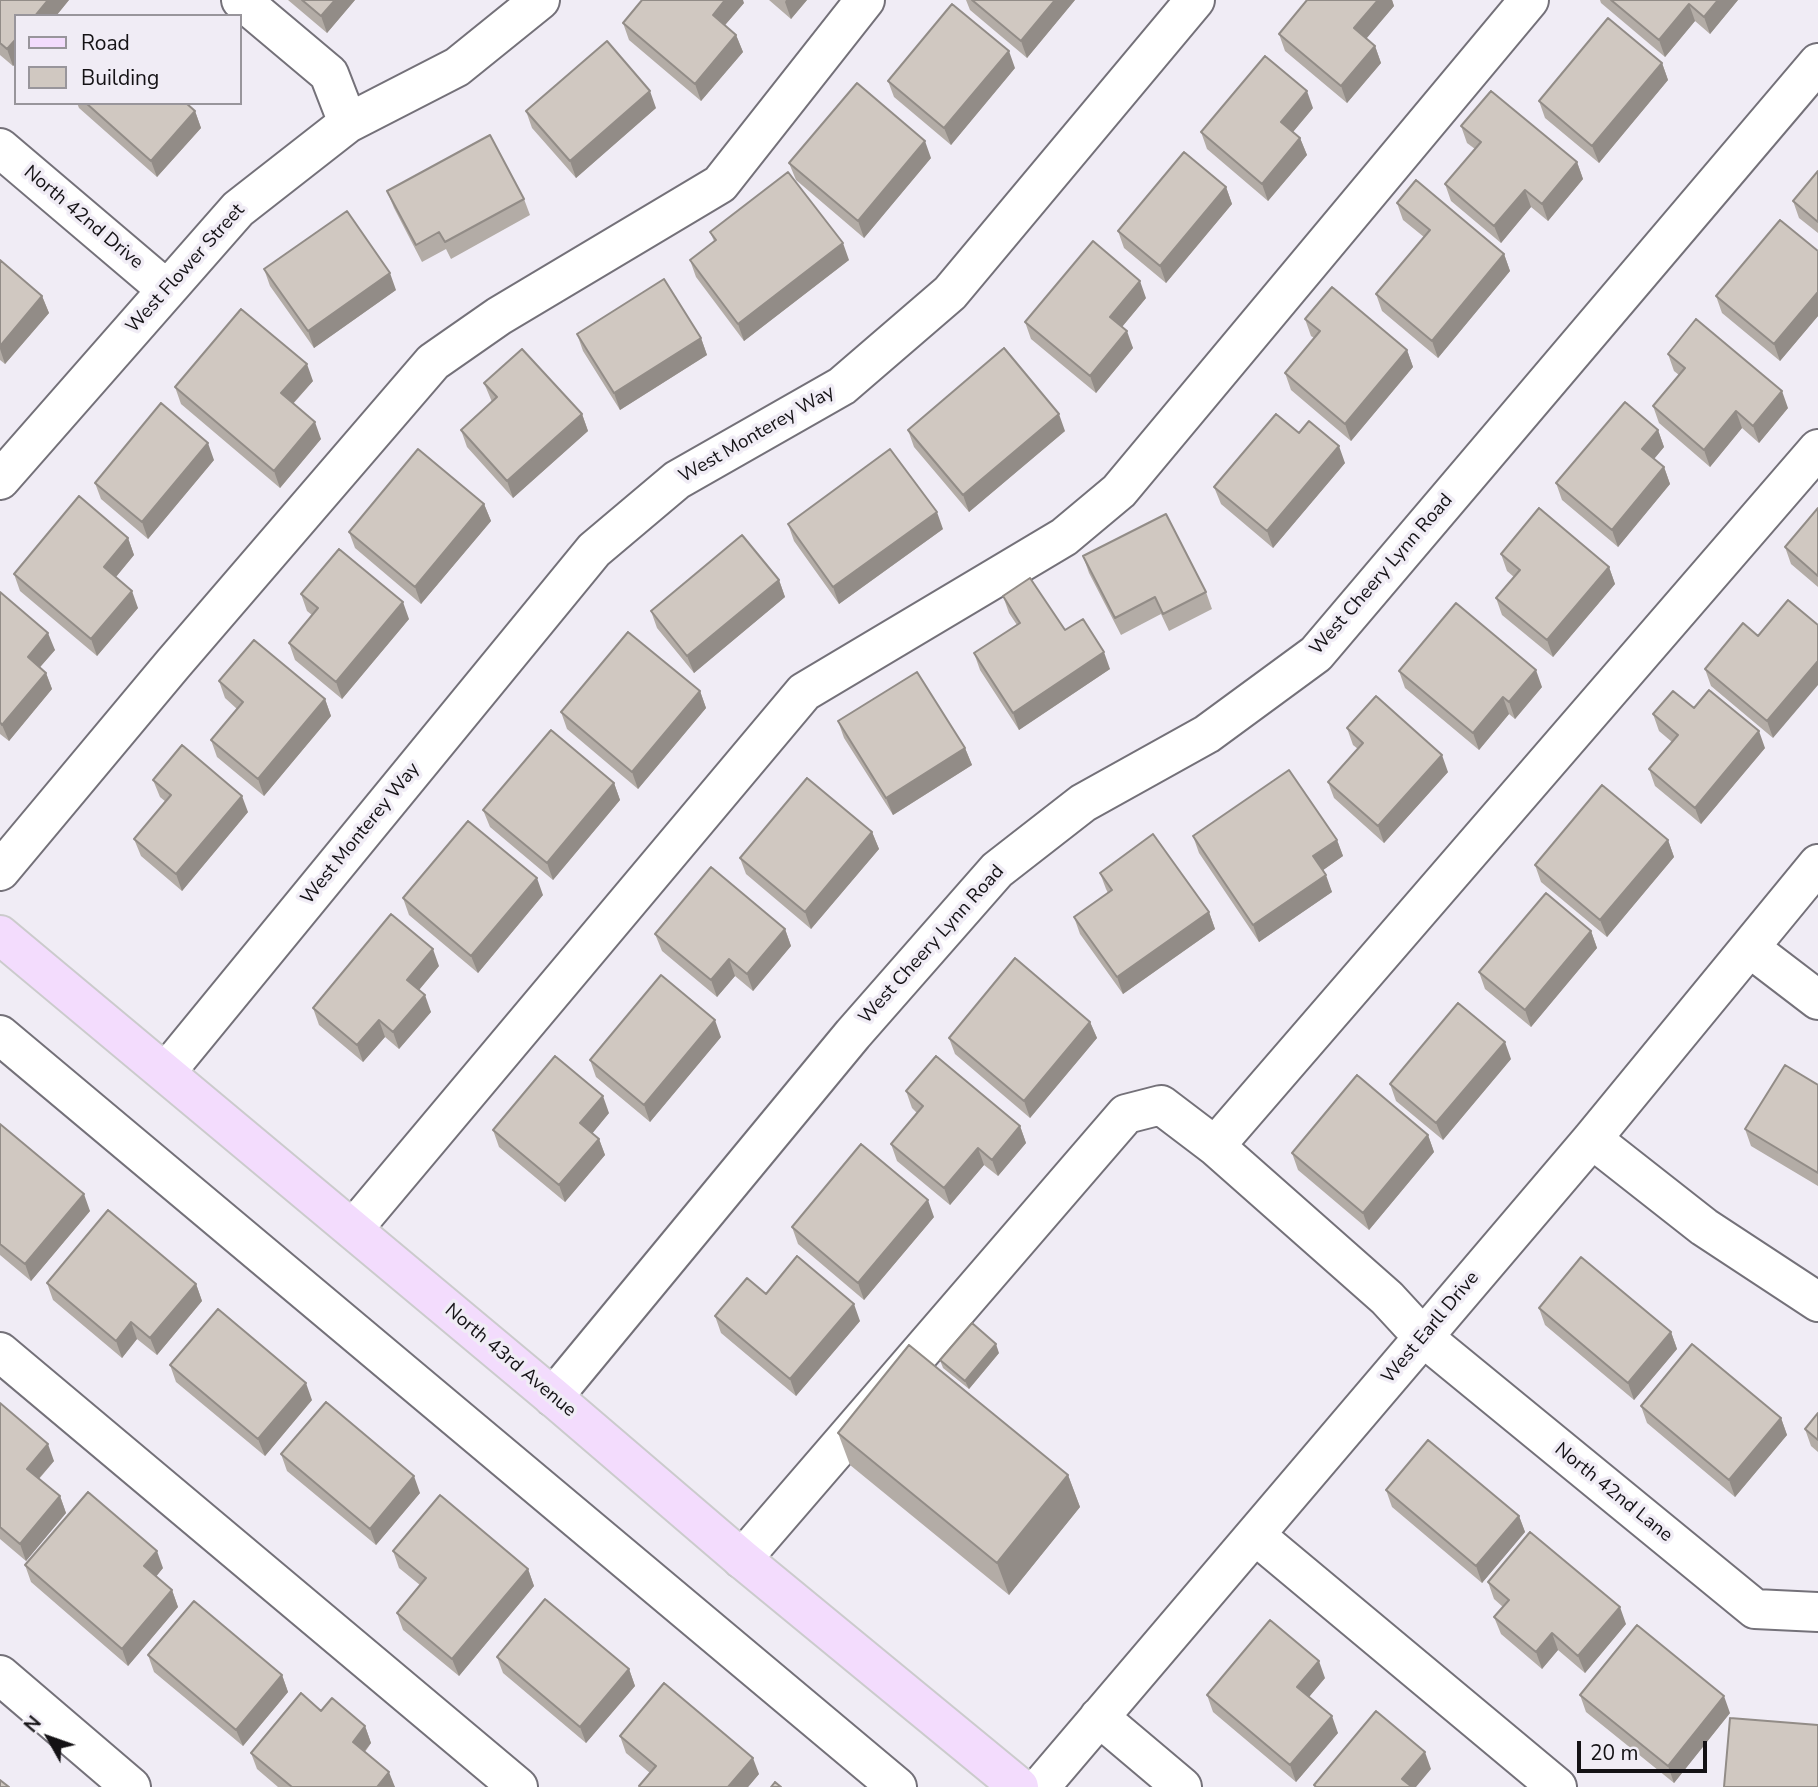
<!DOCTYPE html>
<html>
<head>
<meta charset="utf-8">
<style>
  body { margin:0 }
  #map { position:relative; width:1818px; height:1787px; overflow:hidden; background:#f0ecf5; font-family:"Nunito Sans",sans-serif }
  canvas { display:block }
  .legend { position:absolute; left:14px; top:14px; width:228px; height:91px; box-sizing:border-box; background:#f0ecf5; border:2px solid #98959b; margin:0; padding:9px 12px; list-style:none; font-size:21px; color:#141215 }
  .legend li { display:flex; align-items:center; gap:14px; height:35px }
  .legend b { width:35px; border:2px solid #98959b }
  .north { position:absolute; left:14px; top:1703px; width:70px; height:70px; -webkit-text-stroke:5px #f0ecf5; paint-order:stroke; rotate:310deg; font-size:19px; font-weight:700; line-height:28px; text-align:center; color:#141215 }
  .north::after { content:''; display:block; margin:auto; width:24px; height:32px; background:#141215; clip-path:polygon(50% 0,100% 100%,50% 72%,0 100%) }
  .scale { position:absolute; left:1577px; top:1741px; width:130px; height:32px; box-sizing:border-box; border:4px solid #141215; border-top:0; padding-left:9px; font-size:21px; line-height:24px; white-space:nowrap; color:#141215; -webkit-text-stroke:5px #f0ecf5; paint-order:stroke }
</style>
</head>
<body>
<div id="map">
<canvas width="1818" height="1787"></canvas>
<ul class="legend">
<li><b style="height:9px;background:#f3dcfd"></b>Road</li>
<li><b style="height:19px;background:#d0c8c1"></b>Building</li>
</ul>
<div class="north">N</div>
<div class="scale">20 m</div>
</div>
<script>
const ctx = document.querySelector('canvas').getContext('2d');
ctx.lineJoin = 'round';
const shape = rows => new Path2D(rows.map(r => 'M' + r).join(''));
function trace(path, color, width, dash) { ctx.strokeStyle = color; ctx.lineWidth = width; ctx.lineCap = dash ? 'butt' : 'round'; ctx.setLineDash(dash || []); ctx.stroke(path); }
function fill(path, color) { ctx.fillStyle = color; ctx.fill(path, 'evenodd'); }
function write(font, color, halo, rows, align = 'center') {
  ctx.font = font + ' "Nunito Sans",sans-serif'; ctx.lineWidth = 7; ctx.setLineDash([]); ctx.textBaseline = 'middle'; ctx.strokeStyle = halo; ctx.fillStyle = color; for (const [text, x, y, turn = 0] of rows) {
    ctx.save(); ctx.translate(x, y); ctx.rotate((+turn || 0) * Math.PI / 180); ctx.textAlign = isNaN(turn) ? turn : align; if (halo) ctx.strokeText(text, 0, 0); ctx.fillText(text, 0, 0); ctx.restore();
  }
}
const minor = shape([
  [241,0,329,74,348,123],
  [0,148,166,289],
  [0,480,238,209,348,123,457,67,540,0],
  [0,871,173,664,433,362,499,316,720,184,865,0],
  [1750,948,1818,1000],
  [0,1035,897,1787],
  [166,1072,594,550,677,480,842,386,950,293,1195,0],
  [1592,1139,1704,1227,1818,1302],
  [1215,1146,1818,449],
  [353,1229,804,692,1064,537,1119,491,1529,0],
  [0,1352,518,1787],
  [553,1397,853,1034,997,870,1083,803,1207,734,1316,654,1818,63],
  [1255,1535,1557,1787],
  [742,1559,1126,1114,1161,1105,1215,1146,1387,1298,1423,1337,1755,1609,1818,1612],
  [0,1675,131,1787],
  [1099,1717,1182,1787],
  [1040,1787,1592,1139,1818,864]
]);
const major = shape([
  [0,935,553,1397,742,1559,1019,1787]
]);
const wall = shape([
  [0,0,69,0,56,16,16,16,16,63,13,66,0,55],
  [288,0,355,0,327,33],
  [769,0,807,0,791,19],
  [966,0,1075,0,1027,58,970,10],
  [1307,0,1392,0,1394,6,1366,38,1375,46,1381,63,1347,103,1285,51,1279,34],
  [1600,0,1738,0,1710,34,1695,21,1665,57,1601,3],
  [744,3,725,25,736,35,743,52,701,101,629,40,623,23],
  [1662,63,1668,80,1599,163,1545,118,1539,101],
  [1015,68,951,145,894,97,888,81],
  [77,103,186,103,195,111,201,128,157,177,79,108],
  [656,108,576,178,532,128,526,111],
  [1313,108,1293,132,1300,138,1307,155,1268,201,1207,149,1201,132],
  [1461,126,1577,162,1583,179,1548,221,1531,207,1501,243,1451,201,1445,184,1475,149,1467,143],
  [931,158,864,238,796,180,789,163],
  [1818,171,1818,233,1799,218,1793,201],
  [1226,187,1232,204,1166,283,1124,248,1118,231],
  [387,191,524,199,530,215,451,259,446,249,422,262,394,208],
  [1397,203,1504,254,1510,271,1438,358,1382,311,1376,294,1424,237,1403,220],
  [710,232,849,260,744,341,696,277,690,260,714,241],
  [1818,251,1818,316,1780,361,1722,313,1716,296],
  [0,260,42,296,49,313,5,364,0,360],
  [264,269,396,290,314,348,270,286],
  [1146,298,1122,327,1133,348,1096,393,1031,339,1025,322],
  [1305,319,1407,350,1413,367,1351,441,1291,390,1285,373,1314,338,1311,336],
  [577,334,701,338,707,355,620,410,583,351],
  [1668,354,1788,408,1759,443,1742,428,1710,467,1659,423,1653,406,1679,375,1674,371],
  [313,381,293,404,321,439,280,488,181,404,175,387],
  [484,383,582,414,588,431,513,498,467,447,461,430,492,402],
  [908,430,1065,431,969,512,914,447],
  [1658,430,1664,447,1654,459,1664,467,1670,484,1618,547,1562,500,1556,483],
  [1299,433,1345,463,1273,548,1221,504,1214,487],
  [214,460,148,539,101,499,95,483],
  [484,504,491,521,421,604,355,548,349,532],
  [1818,508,1818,587,1791,564,1785,547],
  [788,524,943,529,839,604,794,541],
  [128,538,134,555,116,577,138,608,97,656,20,591,14,574],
  [1501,554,1609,567,1615,584,1553,657,1502,615,1496,598,1514,577,1507,571],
  [1083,556,1206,592,1212,609,1169,631,1161,614,1121,635,1089,573],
  [779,580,785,597,694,673,657,628,651,611],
  [0,592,55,650,40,667,46,673,52,689,9,741,0,734],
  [301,594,409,619,342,699,295,660,289,643,312,615,307,611],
  [1003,596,1065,630,1110,669,1019,730,980,670,974,653,1017,625,1009,613],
  [1758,636,1773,738,1711,686,1705,669],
  [1399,671,1542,687,1515,719,1509,714,1479,750,1405,688],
  [219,681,325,699,331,716,264,796,217,757,211,740,237,709,225,698],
  [700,691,706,708,638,789,567,729,561,712],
  [1694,708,1765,748,1701,824,1655,786,1649,769,1672,742,1659,731,1653,714],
  [838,721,965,748,972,765,893,815,844,738],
  [1347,728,1448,772,1384,843,1334,798,1328,782,1358,749,1353,745],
  [153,780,248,812,182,891,141,856,134,839,166,802,160,797],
  [614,783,620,800,553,880,490,827,483,810],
  [872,832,879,849,811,929,746,874,740,858],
  [1193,836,1337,840,1343,856,1323,870,1332,892,1259,942,1199,853],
  [1668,840,1674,857,1607,937,1541,882,1535,865],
  [1100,873,1209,912,1215,929,1123,994,1080,934,1074,917,1108,893,1106,889],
  [543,895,478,973,409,915,403,898],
  [785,929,791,946,753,991,735,976,717,997,662,951,655,934],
  [1591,931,1597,948,1531,1027,1485,989,1479,972],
  [439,966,419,990,431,1012,399,1049,385,1037,363,1062,319,1025,313,1008],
  [1090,1022,1097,1038,1030,1118,955,1054,949,1038],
  [721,1037,650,1122,596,1077,590,1060],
  [1511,1059,1443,1140,1396,1101,1390,1084],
  [1818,1085,1818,1186,1751,1146,1745,1129],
  [906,1091,1020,1126,1026,1143,998,1176,984,1165,950,1205,897,1161,891,1144,917,1113,912,1108],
  [609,1113,592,1133,599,1139,605,1155,565,1202,499,1147,493,1130],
  [0,1124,90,1211,31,1281,0,1255],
  [1428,1135,1434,1152,1369,1230,1298,1170,1292,1153],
  [934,1217,864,1300,798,1244,792,1227],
  [47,1283,196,1284,202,1301,157,1355,137,1339,122,1358,53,1300],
  [766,1294,860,1321,796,1396,721,1333,715,1316],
  [1539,1308,1671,1332,1677,1349,1634,1400,1545,1325],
  [999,1353,969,1389,943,1368,940,1360],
  [170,1365,312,1400,265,1456,176,1382],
  [0,1403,54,1461,39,1479,60,1496,66,1513,26,1561,0,1539],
  [1641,1406,1781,1418,1787,1435,1735,1497,1647,1423],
  [1818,1413,1818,1452,1811,1446,1805,1429],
  [838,1433,1068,1475,1080,1507,1009,1595,850,1465],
  [281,1454,420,1493,376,1545,287,1471],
  [1386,1490,1519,1516,1525,1532,1482,1583,1392,1507],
  [393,1551,528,1569,534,1586,459,1676,403,1630,397,1613,420,1585,399,1568],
  [25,1565,163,1568,156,1576,172,1590,178,1607,128,1666,31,1582],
  [1488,1582,1626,1624,1585,1673,1558,1650,1542,1669,1501,1634,1494,1617,1503,1607,1494,1599],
  [148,1655,282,1675,288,1692,243,1746,154,1672],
  [497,1657,629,1669,635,1686,586,1743,503,1673],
  [1325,1678,1309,1697,1338,1733,1296,1782,1213,1712,1207,1695],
  [1580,1695,1730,1713,1674,1783,1586,1712],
  [321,1711,365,1726,371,1743,365,1752,395,1787,278,1787,257,1769,251,1753],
  [620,1736,759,1774,748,1787,639,1787,639,1786,650,1773,626,1753]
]);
const shadedWall = shape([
  [48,0,69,0,56,16,35,16],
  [335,0,355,0,327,33,321,16],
  [725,0,743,0,744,3,719,32,713,15],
  [786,0,807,0,791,19,785,2],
  [1055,0,1075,0,1027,58,1021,41],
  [1378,0,1392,0,1394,6,1361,45,1354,28],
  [1718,0,1738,0,1710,34,1704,17],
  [1689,4,1695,21,1665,57,1659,40],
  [736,35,743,52,701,101,695,84],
  [16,39,16,63,13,66,7,49],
  [1375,46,1381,63,1347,103,1341,86],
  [1009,51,1015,68,951,145,944,128],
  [1662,63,1668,80,1599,163,1592,146],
  [650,91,656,108,576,178,570,161],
  [1307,91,1313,108,1287,139,1281,122],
  [195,111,201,128,157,177,151,161],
  [1300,138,1307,155,1268,201,1262,184],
  [925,141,931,158,864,238,858,221],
  [1577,162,1583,179,1548,221,1542,204],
  [1226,187,1232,204,1166,283,1160,266],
  [1525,190,1531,207,1501,243,1494,226],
  [843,243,849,260,744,341,738,324],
  [1504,254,1510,271,1438,358,1432,341],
  [390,273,396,290,314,348,308,331],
  [1140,281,1146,298,1116,334,1110,317],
  [1818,292,1818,316,1780,361,1774,344],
  [42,296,49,313,5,364,0,349,0,346],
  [1127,331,1133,348,1096,393,1090,376],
  [701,338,707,355,620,410,614,393],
  [1407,350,1413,367,1351,441,1345,424],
  [307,364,313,381,287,410,281,393],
  [1782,391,1788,408,1759,443,1753,426],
  [1736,411,1742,428,1710,467,1704,450],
  [582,414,588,431,513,498,507,481],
  [1059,414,1065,431,969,512,963,495],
  [315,422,321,439,280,488,274,471],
  [1658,430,1664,447,1648,466,1642,449],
  [208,443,214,460,148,539,142,522],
  [1339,446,1345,463,1273,548,1267,531],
  [1664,467,1670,484,1618,547,1612,530],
  [484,504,491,521,421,604,415,587],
  [937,512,943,529,839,604,833,587],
  [128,538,134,555,110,584,104,567],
  [1609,567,1615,584,1553,657,1547,640],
  [779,580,785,597,694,673,687,656],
  [132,591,138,608,97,656,91,639],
  [403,602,409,619,342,699,336,682],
  [48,633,55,650,34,674,28,657],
  [1104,652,1110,669,1019,730,1013,713],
  [1818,661,1818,685,1773,738,1767,721],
  [1536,670,1542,687,1515,719,1509,702],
  [46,673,52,689,9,741,2,725],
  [700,691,706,708,638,789,632,772],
  [1503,697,1509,714,1479,750,1473,733],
  [325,699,331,716,264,796,258,779],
  [1759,731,1765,748,1701,824,1695,808],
  [965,748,972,765,893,815,886,798],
  [1442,755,1448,772,1384,843,1378,826],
  [614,783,620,800,553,880,547,863],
  [242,796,248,812,182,891,176,874],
  [872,832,879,849,811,929,805,912],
  [1337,840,1343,856,1319,873,1313,856],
  [1668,840,1674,857,1607,937,1600,920],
  [1326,875,1332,892,1259,942,1253,925],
  [537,878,543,895,478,973,471,956],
  [1209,912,1215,929,1123,994,1117,977],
  [785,929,791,946,753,991,747,974],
  [1591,931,1597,948,1531,1027,1525,1010],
  [433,949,439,966,413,997,407,980],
  [729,959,735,976,717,997,711,980],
  [425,995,431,1012,399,1049,393,1032],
  [379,1020,385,1037,363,1062,357,1045],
  [715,1020,721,1037,650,1122,644,1105],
  [1090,1022,1097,1038,1030,1118,1024,1101],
  [1505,1042,1511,1059,1443,1140,1436,1123],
  [603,1096,609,1113,587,1140,580,1123],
  [1020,1126,1026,1143,998,1176,992,1160],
  [1428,1135,1434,1152,1369,1230,1363,1213],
  [599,1139,605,1155,565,1202,559,1185],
  [978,1148,984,1165,950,1205,944,1188],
  [84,1194,90,1211,31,1281,25,1264],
  [928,1200,934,1217,864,1300,858,1283],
  [196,1284,202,1301,157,1355,150,1338],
  [854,1304,860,1321,796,1396,790,1379],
  [131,1322,137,1339,122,1358,116,1341],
  [1671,1332,1677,1349,1634,1400,1628,1383],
  [996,1344,999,1353,969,1389,965,1381],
  [306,1383,312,1400,265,1456,258,1439],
  [1781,1418,1787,1435,1735,1497,1729,1480],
  [48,1444,54,1461,33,1485,27,1469],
  [1068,1475,1080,1507,1009,1595,997,1563],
  [414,1476,420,1493,376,1545,370,1529],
  [60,1496,66,1513,26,1561,20,1544],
  [1519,1516,1525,1532,1482,1583,1476,1566],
  [157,1551,163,1568,151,1583,144,1566],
  [528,1569,534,1586,459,1676,452,1659],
  [172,1590,178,1607,128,1666,122,1649],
  [1620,1607,1626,1624,1585,1673,1578,1656],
  [1552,1633,1558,1650,1542,1669,1536,1652],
  [1319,1661,1325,1678,1303,1704,1297,1687],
  [629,1669,635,1686,586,1743,580,1727],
  [282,1675,288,1692,243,1746,236,1730],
  [1724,1696,1730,1713,1674,1783,1668,1766],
  [1332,1716,1338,1733,1296,1782,1290,1765],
  [365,1726,371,1743,359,1758,353,1742],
  [1425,1752,1431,1769,1416,1787,1405,1787,1402,1779],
  [753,1758,759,1774,748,1787,728,1787],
  [389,1772,395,1787,377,1787]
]);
const building = shape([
  [0,0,48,0,35,16,16,16,16,39,7,49,0,43,0,0],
  [302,0,335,0,321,16,302,0],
  [642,0,725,0,713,15,736,35,695,84,623,23,642,0],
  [972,0,1055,0,1021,41,972,0],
  [1307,0,1378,0,1354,28,1375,46,1341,86,1279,34,1307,0],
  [1611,0,1718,0,1704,17,1689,4,1659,40,1611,0],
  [952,4,1009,51,944,128,888,81,952,4],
  [1608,18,1662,63,1592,146,1539,101,1608,18],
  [607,41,650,91,570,161,526,111,607,41],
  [1265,56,1307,91,1281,122,1300,138,1262,184,1201,132,1265,56],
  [857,83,925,141,858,221,789,163,857,83],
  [1491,91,1577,162,1542,204,1525,190,1494,226,1445,184,1481,142,1461,126,1491,91],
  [86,103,186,103,195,111,151,161,86,103],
  [490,135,524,199,445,242,439,232,416,245,387,191,490,135],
  [1184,152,1226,187,1160,266,1118,231,1184,152],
  [1818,171,1818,222,1793,201,1818,171],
  [788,172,843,243,738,324,690,260,716,240,710,232,788,172],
  [1416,180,1504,254,1432,341,1376,294,1430,230,1397,203,1416,180],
  [347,211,390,273,308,331,264,269,347,211],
  [1780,220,1818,251,1818,292,1774,344,1716,296,1780,220],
  [1093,241,1140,281,1110,317,1127,331,1090,376,1025,322,1093,241],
  [0,260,42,296,0,346,0,260],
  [664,279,701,338,614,393,577,334,664,279],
  [1332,287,1407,350,1345,424,1285,373,1320,331,1305,319,1332,287],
  [241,309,307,364,281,393,315,422,274,471,175,387,241,309],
  [1696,319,1782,391,1753,426,1736,411,1704,450,1653,406,1685,368,1668,354,1696,319],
  [1004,348,1059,414,963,495,908,430,1004,348],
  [522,349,582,414,507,481,461,430,497,397,484,383,522,349],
  [1625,402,1658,430,1642,449,1664,467,1612,530,1556,483,1625,402],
  [161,403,208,443,142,522,95,483,161,403],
  [1276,414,1299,433,1309,421,1339,446,1267,531,1214,487,1276,414],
  [418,449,484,504,415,587,349,532,418,449],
  [890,449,937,512,833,587,788,524,890,449],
  [79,496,128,538,104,567,132,591,91,639,14,574,79,496],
  [1539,508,1609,567,1547,640,1496,598,1520,570,1501,554,1539,508],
  [1818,508,1818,576,1785,547,1818,508],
  [1166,514,1206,592,1163,614,1155,597,1115,618,1083,556,1166,514],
  [742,535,779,580,687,656,651,611,742,535],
  [339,549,403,602,336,682,289,643,318,608,301,594,339,549],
  [1030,578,1065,630,1083,619,1104,652,1013,713,974,653,1020,623,1003,596,1030,578],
  [0,592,48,633,28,657,46,673,2,725,0,722,0,592],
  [1788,600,1818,625,1818,661,1767,721,1705,669,1743,623,1758,636,1788,600],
  [1456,603,1536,670,1509,702,1503,697,1473,733,1399,671,1456,603],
  [628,632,700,691,632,772,561,712,628,632],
  [254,640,325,699,258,779,211,740,243,702,219,681,254,640],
  [917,672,965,748,886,798,838,721,917,672],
  [1709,690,1759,731,1695,808,1649,769,1678,735,1653,714,1673,691,1694,708,1709,690],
  [1376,696,1442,755,1378,826,1328,782,1363,743,1347,728,1376,696],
  [551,730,614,783,547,863,483,810,551,730],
  [182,745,242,796,176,874,134,839,171,795,153,780,182,745],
  [1289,770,1337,840,1313,856,1326,875,1253,925,1193,836,1289,770],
  [807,778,872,832,805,912,740,858,807,778],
  [1602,785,1668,840,1600,920,1535,865,1602,785],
  [468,821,537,878,471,956,403,898,468,821],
  [1153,834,1209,912,1117,977,1074,917,1112,890,1100,873,1153,834],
  [711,867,785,929,747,974,729,959,711,980,655,934,711,867],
  [1546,893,1591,931,1525,1010,1479,972,1546,893],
  [391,914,433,949,407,980,425,995,393,1032,379,1020,357,1045,313,1008,391,914],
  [1015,958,1090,1022,1024,1101,949,1038,1015,958],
  [661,975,715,1020,644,1105,590,1060,661,975],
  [1458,1003,1505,1042,1436,1123,1390,1084,1458,1003],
  [555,1056,603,1096,580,1123,599,1139,559,1185,493,1130,555,1056],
  [936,1056,1020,1126,992,1160,978,1148,944,1188,891,1144,923,1106,906,1091,936,1056],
  [1785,1065,1818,1085,1818,1173,1745,1129,1785,1065],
  [1357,1075,1428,1135,1363,1213,1292,1153,1357,1075],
  [0,1124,84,1194,25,1264,0,1244,0,1124],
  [861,1144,928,1200,858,1283,792,1227,861,1144],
  [108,1210,196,1284,150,1338,131,1322,116,1341,47,1283,108,1210],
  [797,1256,854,1304,790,1379,715,1316,747,1278,766,1294,797,1256],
  [1581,1257,1671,1332,1628,1383,1539,1308,1581,1257],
  [218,1309,306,1383,258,1439,170,1365,218,1309],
  [972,1323,996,1344,965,1381,940,1360,972,1323],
  [1692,1344,1781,1418,1729,1480,1641,1406,1692,1344],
  [909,1345,1068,1475,997,1563,838,1433,909,1345],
  [326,1402,414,1476,370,1529,281,1454,326,1402],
  [0,1403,48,1444,27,1469,60,1496,20,1544,0,1527,0,1403],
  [1818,1413,1818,1440,1805,1429,1818,1413],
  [1428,1440,1519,1516,1476,1566,1386,1490,1428,1440],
  [88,1492,157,1551,144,1566,172,1590,122,1649,25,1565,88,1492],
  [440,1495,528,1569,452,1659,397,1613,426,1578,393,1551,440,1495],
  [1530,1532,1620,1607,1578,1656,1552,1633,1536,1652,1494,1617,1509,1600,1488,1582,1530,1532],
  [545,1599,629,1669,580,1727,497,1657,545,1599],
  [194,1601,282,1675,236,1730,148,1655,194,1601],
  [1270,1620,1319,1661,1297,1687,1332,1716,1290,1765,1207,1695,1270,1620],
  [1637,1625,1724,1696,1668,1766,1580,1695,1637,1625],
  [664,1683,753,1758,728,1787,640,1787,639,1786,656,1766,620,1736,664,1683],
  [301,1693,321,1711,332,1698,365,1726,353,1742,389,1772,377,1787,292,1787,251,1753,301,1693],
  [1376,1711,1425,1752,1402,1779,1412,1787,1316,1787,1314,1785,1376,1711],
  [1730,1718,1818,1725,1818,1787,1724,1787,1730,1718],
  [0,1780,9,1787,0,1787,0,1780],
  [775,1782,781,1787,771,1787,775,1782]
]);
const streetNames = [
  ["North 42nd Drive",83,218,40],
  ["West Flower Street",186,269,-48],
  ["West Monterey Way",757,435,-30],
  ["West Cheery Lynn Road",1382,575,-49],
  ["West Monterey Way",361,834,-51],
  ["West Cheery Lynn Road",932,945,-48],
  ["West Earll Drive",1431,1328,-50],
  ["North 43rd Avenue",510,1361,40],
  ["North 42nd Lane",1613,1493,39]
];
trace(minor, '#747179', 42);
trace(major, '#cbcbcc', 42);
trace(minor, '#fff', 38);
trace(major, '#f3dcfd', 38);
fill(wall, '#b3aca6');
fill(shadedWall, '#928c87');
fill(building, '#d0c8c1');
trace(building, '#928c87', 2);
write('19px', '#141215', '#f0ecf5', streetNames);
</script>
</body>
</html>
